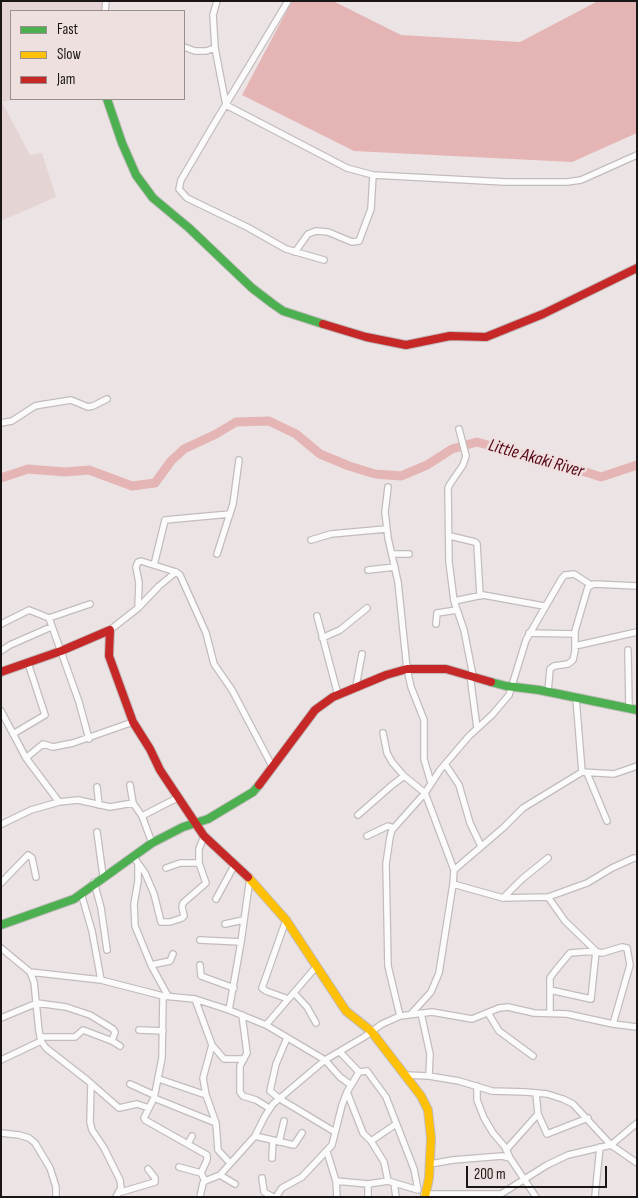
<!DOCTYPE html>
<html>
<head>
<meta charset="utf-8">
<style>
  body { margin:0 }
  #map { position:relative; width:638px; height:1198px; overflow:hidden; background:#ece4e4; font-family:"Sofia Sans Condensed",sans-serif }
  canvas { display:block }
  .frame { position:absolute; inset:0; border:2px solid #1b1616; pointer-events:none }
  .legend { position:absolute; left:10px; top:10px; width:175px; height:90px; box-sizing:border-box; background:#efe0e0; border:1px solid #9a8f8f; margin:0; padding:6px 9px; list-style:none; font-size:15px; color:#1b1616 }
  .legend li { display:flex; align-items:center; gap:10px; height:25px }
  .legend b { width:25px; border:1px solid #9a8f8f }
  .scale { position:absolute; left:466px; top:1166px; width:141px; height:22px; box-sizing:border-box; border:2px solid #1b1616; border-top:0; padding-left:6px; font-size:15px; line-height:18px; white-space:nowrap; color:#1b1616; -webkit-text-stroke:4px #efe0e0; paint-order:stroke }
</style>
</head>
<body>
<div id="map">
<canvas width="638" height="1198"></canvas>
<div class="frame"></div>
<ul class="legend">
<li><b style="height:6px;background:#4caf50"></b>Fast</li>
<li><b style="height:6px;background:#ffc107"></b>Slow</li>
<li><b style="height:6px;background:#c62828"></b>Jam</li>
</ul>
<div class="scale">200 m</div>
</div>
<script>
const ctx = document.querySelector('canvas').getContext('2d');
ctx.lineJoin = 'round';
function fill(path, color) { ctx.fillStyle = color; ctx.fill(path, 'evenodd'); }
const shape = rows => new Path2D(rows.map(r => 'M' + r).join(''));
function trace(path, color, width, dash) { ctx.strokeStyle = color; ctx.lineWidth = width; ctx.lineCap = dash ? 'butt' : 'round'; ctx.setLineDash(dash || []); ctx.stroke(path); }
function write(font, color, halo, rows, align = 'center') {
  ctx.font = font + ' "Sofia Sans Condensed",sans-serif'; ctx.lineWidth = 5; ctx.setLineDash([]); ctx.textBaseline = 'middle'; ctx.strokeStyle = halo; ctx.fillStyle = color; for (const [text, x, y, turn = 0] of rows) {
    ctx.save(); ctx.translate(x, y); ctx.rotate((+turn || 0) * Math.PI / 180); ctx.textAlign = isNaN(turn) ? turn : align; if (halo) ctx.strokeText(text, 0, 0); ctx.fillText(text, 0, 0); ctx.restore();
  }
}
const built = shape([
  [1,1,103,1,101,11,11,11,11,99,16,99,2,102,30,155,42,153,56,197,1,221]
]);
const water = shape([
  [292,1,333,1,401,35,520,42,598,1,637,1,637,133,572,162,354,151,242,95]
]);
const river = shape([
  [1,478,28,469,65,472,89,470,132,486,155,483,171,461,184,449,216,434,236,422,269,421,296,434,320,454,349,466,375,474,401,476,427,465,452,449,477,442,531,457,551,461,601,477,637,465]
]);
const street = shape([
  [288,1,214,124,181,180,179,189,187,198,247,227,286,249,324,260],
  [105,11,106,1],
  [184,47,195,51,206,51,215,48,213,15,217,1],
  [215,48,226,105,347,168,373,175,505,182,567,182,581,180,637,155],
  [295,252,308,234,316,231,328,232,352,242,359,241,371,209,373,175],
  [1,423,12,421,35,406,40,405,71,400,88,407,93,406,107,399],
  [459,429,466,456,463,465,450,484,448,488,449,562,454,601,464,630,473,676],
  [388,487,385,512,388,538,398,582,407,669,411,687,424,720,424,759,431,783],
  [450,536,475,542,477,544,480,596],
  [311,540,331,534,386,529],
  [217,554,233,504,239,460],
  [392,554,409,554],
  [154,565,165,520,230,514],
  [368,570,395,567],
  [454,601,483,595,544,606],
  [138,608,139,583,136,567,138,562,141,561,176,572,180,575,206,633,214,664,232,690,272,766],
  [317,616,338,695],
  [1,624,29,610,49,618],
  [436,624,437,613,457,610],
  [110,630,138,608,159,586,176,572],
  [529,633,575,634],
  [322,638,340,630,367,608],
  [575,646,637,632],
  [628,650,629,709],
  [1,651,10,645,51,627],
  [470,675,477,728],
  [356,686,362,654],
  [548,692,550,669,554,666,568,664,573,660,575,651,575,631,588,587,594,584,637,586],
  [1,711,26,758,59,802,31,810,2,824],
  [383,733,387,753,392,762,404,776,425,793,454,870,453,884,439,973,431,992,411,1014],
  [13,734,45,715,28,663],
  [89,739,79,702,49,618,90,604],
  [26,758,43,744,53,747,73,743,133,722],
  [445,764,459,785,470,823,481,846],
  [582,772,614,774,637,766],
  [587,773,607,821],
  [130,785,133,803],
  [97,787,99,805],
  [59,802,78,800,110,807,133,803,142,816,152,843],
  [358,815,391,786,404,776],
  [142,816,179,797],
  [97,832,103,876],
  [367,836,388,826,394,828],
  [133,856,145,873,154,894,161,922,170,922,182,918,184,916,182,907,183,903,206,883,199,863,199,849,204,836],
  [138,865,138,881,134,904,135,926,151,965,168,996],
  [166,868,180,863,199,863],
  [454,870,503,828,523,808,582,772,576,698],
  [94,882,101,908,107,950],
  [1,883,28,855,32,858,36,877],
  [453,884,503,898,548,897,587,883,612,868,634,858,637,858],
  [81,893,92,931,101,980],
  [548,897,565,921,597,952,602,953,622,947,627,948,630,965,613,1024],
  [503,898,522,879,548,858],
  [216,899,235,864],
  [286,920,262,988,266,991,288,999],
  [225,924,243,920],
  [200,940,241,942],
  [1,948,30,972,34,982,39,1031,41,1041,46,1048,87,1080,119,1108,137,1104,149,1108,154,1098,162,1058,163,996],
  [151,965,170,961,173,954],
  [200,965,201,976,234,988],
  [30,972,101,980,163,996,195,999,229,1010,266,1025,325,1060,340,1077,351,1085],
  [294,993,307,1007,316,1023],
  [195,999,212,1045,203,1078,206,1095,216,1123,218,1150,230,1163],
  [229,1010,241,942,250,878],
  [421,1013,430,1054,429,1076],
  [488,1013,499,1031,533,1056],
  [550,1013,550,978,555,971,570,953,596,951,591,999,550,990],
  [242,1015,247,1053,240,1066,240,1092,243,1096,256,1100,269,1108],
  [400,1016,388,966,386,864,390,837,392,830,425,793,440,770,469,736,492,715,509,695,526,640,562,578,565,575,574,574,591,585],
  [1,1018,37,1003,66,1007,90,1015,113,1029,115,1032,112,1041],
  [266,1025,316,967],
  [139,1030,163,1031],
  [40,1037,75,1037,83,1030,112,1041,120,1046],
  [287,1038,276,1064,270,1091,280,1099,335,1132],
  [212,1045,224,1059,244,1059],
  [1,1060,41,1041],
  [405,1075,429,1076,459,1081,492,1091,526,1092,547,1094,563,1099,573,1104,611,1145,637,1163],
  [159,1079,206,1095],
  [91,1084,90,1122,92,1130,104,1148,120,1180,121,1188,116,1197],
  [130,1084,154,1095],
  [477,1086,477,1100,484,1118,493,1133,505,1147,510,1158],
  [347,1092,363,1133,371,1141,384,1162,388,1181],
  [536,1093,538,1114,547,1134,588,1118],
  [154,1098,216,1123],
  [149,1108,144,1118,145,1120,207,1155,207,1160,201,1173],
  [1,1133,19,1135,29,1138,35,1143,50,1168,56,1187,56,1197],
  [255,1136,294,1145,302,1133],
  [371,1141,396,1124],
  [279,1142,284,1121],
  [188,1144,192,1136],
  [506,1150,538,1114],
  [327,1152,336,1181,337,1197],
  [272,1158,273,1140],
  [430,1164,453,1160,502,1156,510,1158,536,1197],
  [179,1167,201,1173,205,1181],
  [220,1175,235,1184],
  [262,1178,264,1192,273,1197],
  [336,1181,368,1184,388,1181,418,1190,414,1169,386,1097,367,1071,359,1072,340,1052],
  [394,1183,396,1197],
  [368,1184,368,1197],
  [118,1193,155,1182,155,1178,148,1169],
  [424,1194,501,1194,547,1165,568,1155,611,1145,637,1123],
  [595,1196,600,1147],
  [200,1197,203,1183,205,1181,220,1175,255,1136,265,1116,273,1104,325,1060,364,1037,382,1024,400,1016,432,1012,472,1019,499,1008,508,1007,534,1013,567,1014,613,1024,637,1027],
  [276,1197,282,1188,302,1177,332,1145,342,1105,347,1092,359,1072]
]);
const fast = shape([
  [107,99,122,143,136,175,153,198,189,228,252,288,273,304,283,311,323,324],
  [491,682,506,686,539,690,637,710],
  [1,925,74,899,152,843,183,827,208,819,253,792,259,785]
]);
const slow = shape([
  [248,877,286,920,346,1011,371,1031,421,1096,428,1110,431,1138,429,1178,425,1197]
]);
const jam = shape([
  [323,324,366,337,406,345,450,336,486,337,543,314,637,268],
  [1,672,61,651,110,630,109,656,133,722,150,749,160,770,204,836,248,877],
  [259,785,315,710,333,697,386,675,407,669,446,669,491,682]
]);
const waterNames = [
  ["Little Akaki River",536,459,16]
];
fill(built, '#e5d4d4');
fill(water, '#e5b4b4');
trace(river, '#e5b4b4', 9);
trace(street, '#c2bcbc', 8);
trace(fast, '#c2bcbc', 10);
trace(slow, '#c2bcbc', 10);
trace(jam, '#c2bcbc', 10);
trace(street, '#fcfbfb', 5.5);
trace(fast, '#4caf50', 8);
trace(slow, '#ffc107', 8);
trace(jam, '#c62828', 8);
write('italic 18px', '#540313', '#efe0e0', waterNames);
</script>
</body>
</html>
